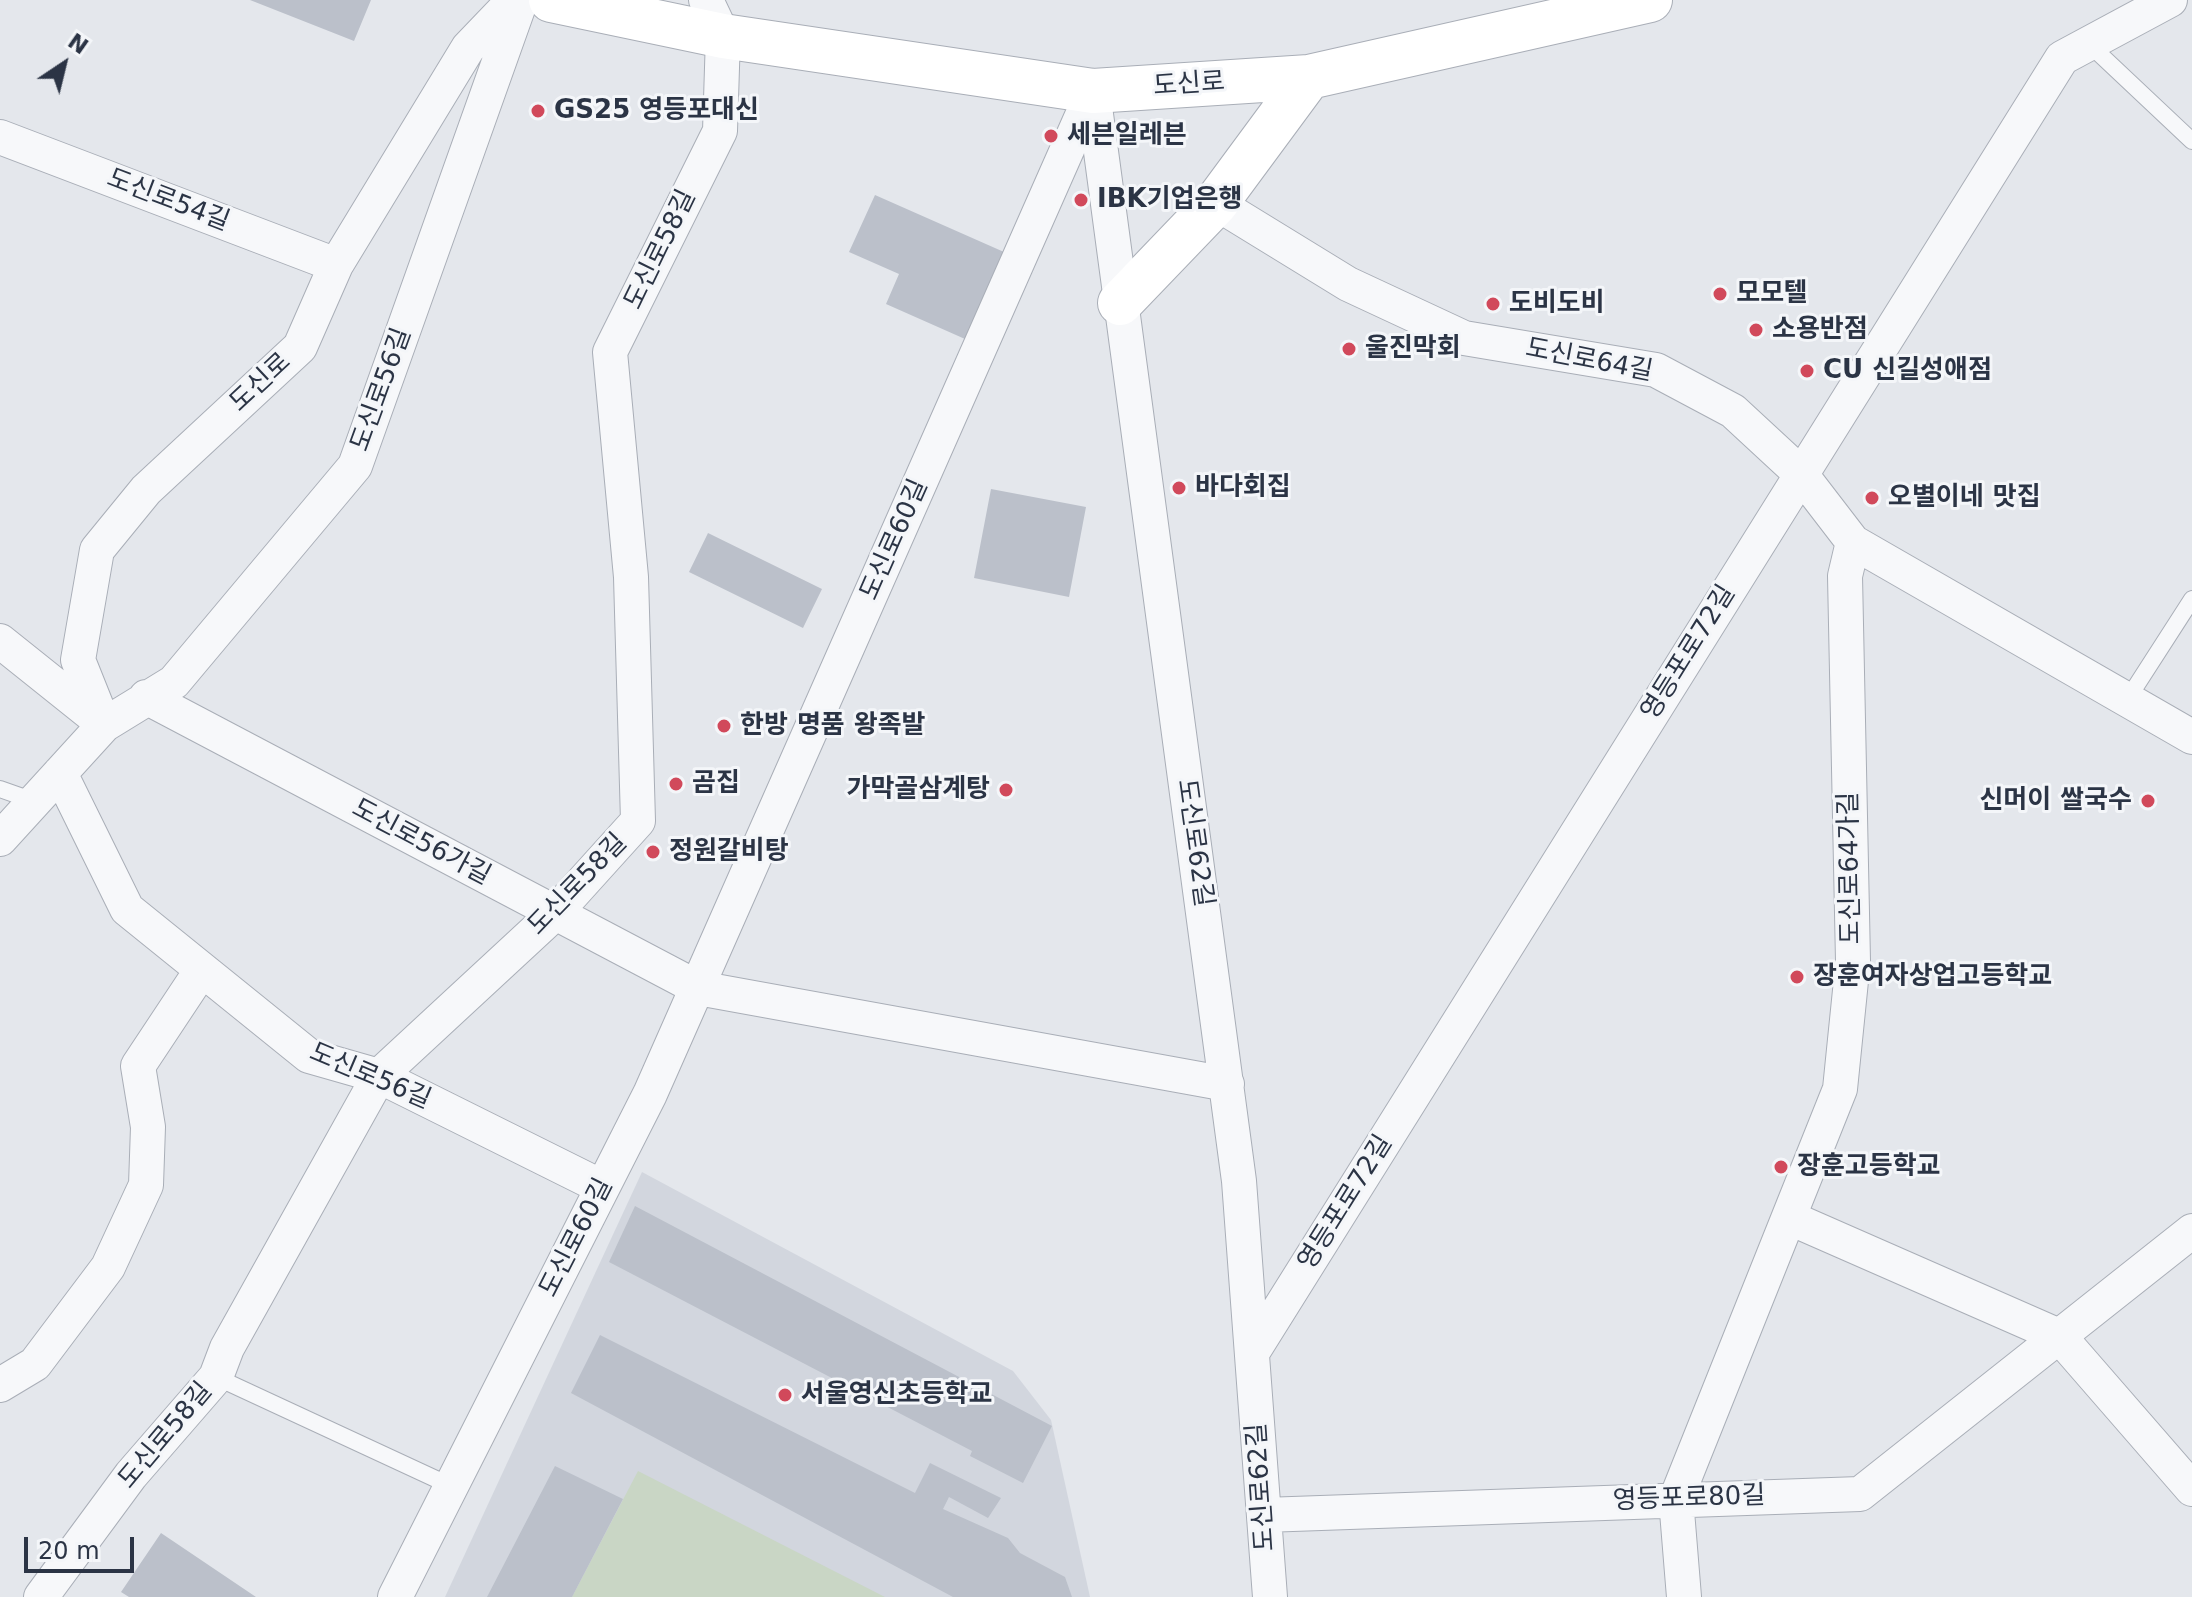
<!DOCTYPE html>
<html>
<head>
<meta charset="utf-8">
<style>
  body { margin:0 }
  #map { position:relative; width:2192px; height:1597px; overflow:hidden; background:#e4e7ec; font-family:"DejaVu Sans",sans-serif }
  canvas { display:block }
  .north { position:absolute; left:24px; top:24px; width:80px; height:80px; -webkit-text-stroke:6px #f4f6f9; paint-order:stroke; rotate:35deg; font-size:22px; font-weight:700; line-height:32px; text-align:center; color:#2b3445 }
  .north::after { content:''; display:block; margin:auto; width:28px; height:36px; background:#2b3445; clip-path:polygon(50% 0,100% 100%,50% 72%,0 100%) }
  .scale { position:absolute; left:24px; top:1537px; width:110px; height:36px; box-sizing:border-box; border:4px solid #2b3445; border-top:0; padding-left:10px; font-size:24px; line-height:28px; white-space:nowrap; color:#2b3445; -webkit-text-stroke:6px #f4f6f9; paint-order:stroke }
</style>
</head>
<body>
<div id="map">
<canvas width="2192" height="1597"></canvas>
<div class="north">N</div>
<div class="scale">20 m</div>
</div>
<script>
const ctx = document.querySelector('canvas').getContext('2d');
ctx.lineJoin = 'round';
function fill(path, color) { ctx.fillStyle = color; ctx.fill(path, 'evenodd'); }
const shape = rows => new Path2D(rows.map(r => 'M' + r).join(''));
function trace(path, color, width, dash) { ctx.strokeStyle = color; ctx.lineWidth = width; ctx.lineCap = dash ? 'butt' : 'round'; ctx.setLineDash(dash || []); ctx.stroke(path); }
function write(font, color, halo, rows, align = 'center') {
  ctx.font = font + ' "DejaVu Sans","Noto Sans KR",sans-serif'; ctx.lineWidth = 6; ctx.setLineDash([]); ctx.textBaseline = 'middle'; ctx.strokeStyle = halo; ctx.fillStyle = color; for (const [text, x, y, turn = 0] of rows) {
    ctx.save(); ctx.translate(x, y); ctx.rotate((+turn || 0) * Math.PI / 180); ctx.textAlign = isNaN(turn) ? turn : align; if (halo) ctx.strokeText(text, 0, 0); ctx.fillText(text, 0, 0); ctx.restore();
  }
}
const built = shape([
  [642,1172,1013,1371,1051,1420,1090,1597,445,1597]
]);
const green = shape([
  [638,1471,885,1597,572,1597]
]);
const building = shape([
  [250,0,371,0,354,41],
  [875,195,1004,252,965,339,886,304,899,274,849,252],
  [991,489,1086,507,1069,597,974,578],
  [708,533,822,589,803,628,689,572],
  [635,1206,1052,1426,1023,1483,970,1456,972,1451,609,1262],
  [600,1335,915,1493,930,1463,1001,1498,988,1518,949,1497,943,1509,1008,1538,1020,1553,1065,1577,1072,1597,953,1597,571,1393],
  [555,1466,623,1499,572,1597,487,1597],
  [161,1533,256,1597,129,1597,121,1592]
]);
const lane = shape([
  [2089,44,2192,141],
  [2127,700,2192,599],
  [0,789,34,801],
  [216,1377,451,1486]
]);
const street = shape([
  [1093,92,1239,1181,1270,1597],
  [0,137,336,265],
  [1216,203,1348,284,1464,338,1656,370,1733,411,1800,473,1853,542,2192,737],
  [0,641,100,721],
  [146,697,698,988,1227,1084],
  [104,725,78,660,97,550,146,490,300,347,336,265,468,48,514,0],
  [60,773,127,909,309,1056,379,1076,602,1187],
  [0,839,104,725,174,682,355,466,521,0],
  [1790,1218,2059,1336,2192,1489],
  [1252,1353,2062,58,2170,0],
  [0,1385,35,1364,108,1267,146,1185,148,1127,138,1066,201,971],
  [1264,1515,1860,1494,2192,1231],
  [41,1597,131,1475,216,1377,227,1348,379,1076,554,914,638,821,631,577,610,352,720,131,723,36,706,0],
  [395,1597,650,1094,1093,91],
  [1684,1597,1676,1499,1840,1089,1853,961,1845,576,1853,542]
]);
const secondary = shape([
  [551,0,723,36,1093,91,1309,77,1650,0],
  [1120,303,1216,203,1309,77]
]);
const markers = [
  [538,111,8,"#d1495b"],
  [1051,136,8,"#d1495b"],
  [1081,200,8,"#d1495b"],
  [1720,294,8,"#d1495b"],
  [1493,304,8,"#d1495b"],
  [1756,330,8,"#d1495b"],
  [1349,349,8,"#d1495b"],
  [1807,371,8,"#d1495b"],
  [1179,488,8,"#d1495b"],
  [1872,498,8,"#d1495b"],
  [724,726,8,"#d1495b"],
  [676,784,8,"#d1495b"],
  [1006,790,8,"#d1495b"],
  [2148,801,8,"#d1495b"],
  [653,852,8,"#d1495b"],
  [1797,977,8,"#d1495b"],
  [1781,1167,8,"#d1495b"],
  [785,1395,8,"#d1495b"]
];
const streetNames = [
  ["도신로",1189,85,-4],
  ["도신로54길",168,201,21],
  ["도신로58길",661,250,-64],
  ["도신로64길",1589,361,11],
  ["도신로",261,383,-43],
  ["도신로56길",382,390,-70],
  ["도신로60길",895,540,-66],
  ["영등포로72길",1689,653,-58],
  ["도신로56가길",421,843,28],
  ["도신로62길",1194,843,82],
  ["도신로64가길",1851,868,-91],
  ["도신로58길",578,885,-46],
  ["도신로56길",370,1077,23],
  ["영등포로72길",1346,1203,-58],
  ["도신로60길",577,1238,-63],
  ["도신로58길",166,1436,-50],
  ["도신로62길",1262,1487,-94],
  ["영등포로80길",1689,1499,-2]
];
const poiNames = [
  ["GS25 영등포대신",554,111],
  ["세븐일레븐",1067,136],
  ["IBK기업은행",1097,200],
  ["모모텔",1736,294],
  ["도비도비",1509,304],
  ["소용반점",1772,330],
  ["울진막회",1365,349],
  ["CU 신길성애점",1823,371],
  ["바다회집",1195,488],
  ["오별이네 맛집",1888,498],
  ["한방 명품 왕족발",740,726],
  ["곰집",692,784],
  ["가막골삼계탕",990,790,"right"],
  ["신머이 쌀국수",2132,801,"right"],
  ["정원갈비탕",669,852],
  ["장훈여자상업고등학교",1813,977],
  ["장훈고등학교",1797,1167],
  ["서울영신초등학교",801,1395]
];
fill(built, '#d2d6de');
fill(green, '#c9d6c5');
fill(building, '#bbc0ca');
trace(lane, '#a9aeb7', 18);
trace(street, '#a9aeb7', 36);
trace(secondary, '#a9aeb7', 46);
trace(lane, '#f7f8fa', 16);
trace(street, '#f7f8fa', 34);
trace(secondary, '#fff', 44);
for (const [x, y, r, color] of markers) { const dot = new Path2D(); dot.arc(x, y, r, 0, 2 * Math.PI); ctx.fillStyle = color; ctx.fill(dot); trace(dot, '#f4f6f9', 3); }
write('26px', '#2b3445', '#f4f6f9', streetNames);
write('bold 26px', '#2b3445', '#f4f6f9', poiNames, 'left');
</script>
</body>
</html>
